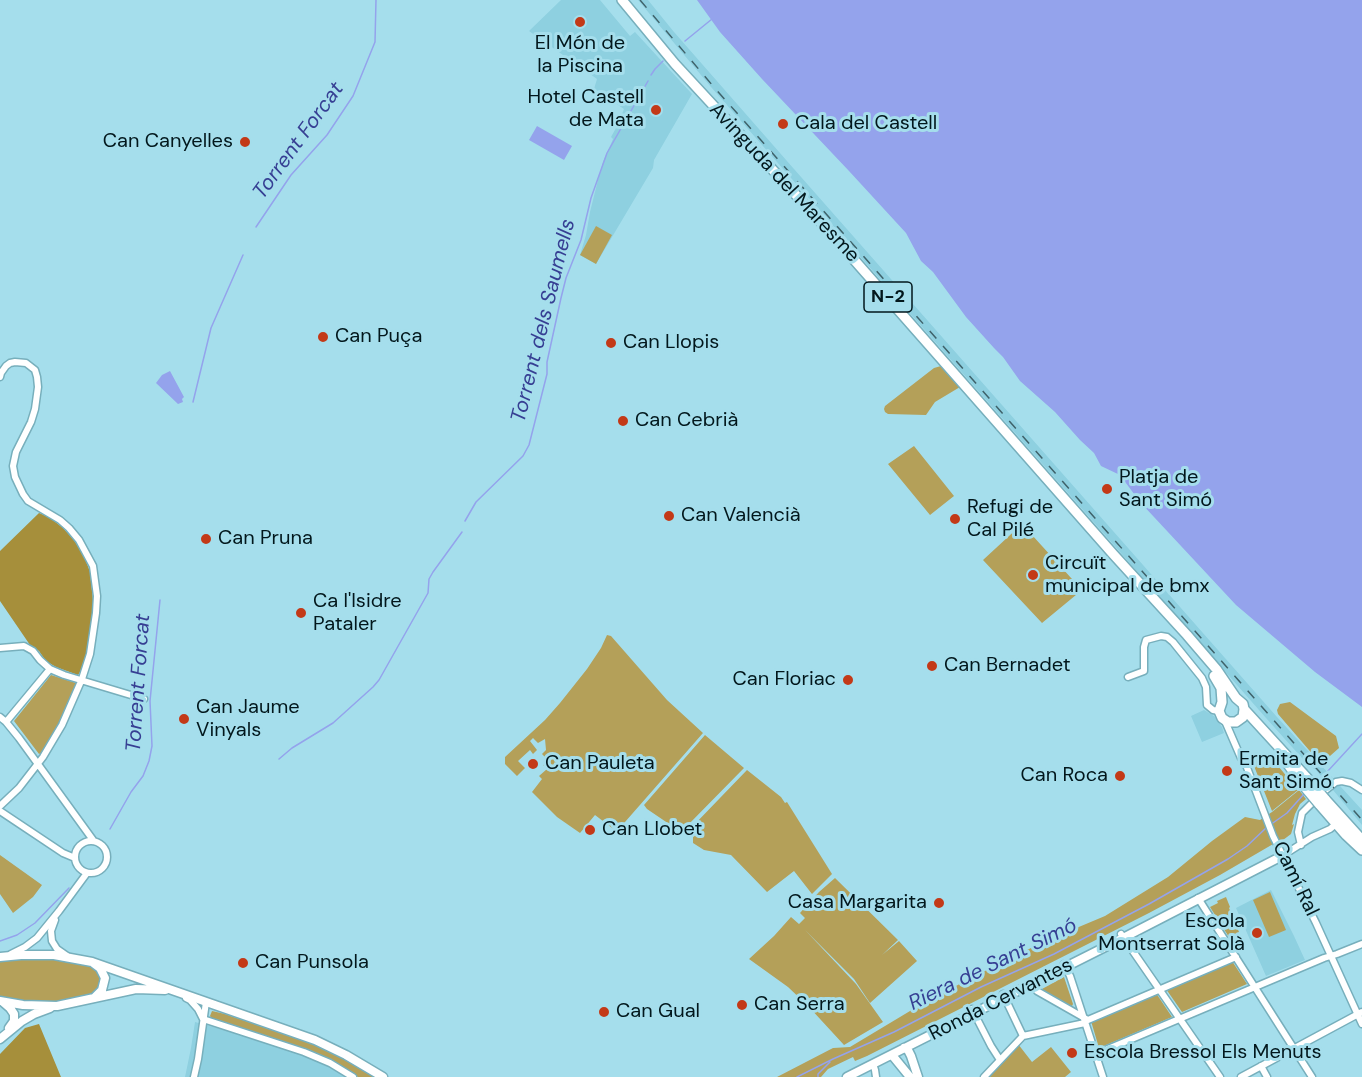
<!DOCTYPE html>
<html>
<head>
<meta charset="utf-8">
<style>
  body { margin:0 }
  canvas { display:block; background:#a5deec }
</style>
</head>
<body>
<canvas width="1362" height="1077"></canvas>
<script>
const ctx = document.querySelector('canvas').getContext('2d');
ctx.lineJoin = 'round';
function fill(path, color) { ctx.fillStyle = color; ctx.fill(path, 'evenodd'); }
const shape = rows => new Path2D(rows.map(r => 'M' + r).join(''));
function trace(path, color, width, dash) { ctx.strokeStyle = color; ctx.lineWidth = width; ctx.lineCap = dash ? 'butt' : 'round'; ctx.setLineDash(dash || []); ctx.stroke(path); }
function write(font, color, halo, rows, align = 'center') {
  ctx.font = font + ' "DM Sans",sans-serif'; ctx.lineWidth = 6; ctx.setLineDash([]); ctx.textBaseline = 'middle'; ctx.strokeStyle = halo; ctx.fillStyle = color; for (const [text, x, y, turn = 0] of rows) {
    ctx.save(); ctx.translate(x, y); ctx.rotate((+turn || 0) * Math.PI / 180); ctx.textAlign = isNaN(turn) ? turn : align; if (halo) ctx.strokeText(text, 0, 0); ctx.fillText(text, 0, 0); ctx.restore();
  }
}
const built = shape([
  [561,0,600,0,630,36,635,32,692,94,654,160,653,168,596,264,580,255,586,235,590,212,598,180,603,162,613,139,611,137,616,128,624,109,594,89,597,79,529,31],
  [638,0,648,0,674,32,794,169,1277,717,1362,810,1362,825,1328,784,1315,769,1310,767,1266,718,711,87],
  [1204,710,1214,716,1222,727,1224,733,1202,742,1191,716],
  [1271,890,1294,936,1305,960,1266,976,1236,908],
  [195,1022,304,1052,353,1077,185,1077,191,1048]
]);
const green = shape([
  [596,226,612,235,596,264,580,255],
  [941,366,960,387,935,402,926,415,888,414,885,412,884,409,885,406,934,368],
  [914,446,954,496,930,515,888,464],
  [1022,524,1082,590,1042,623,983,560],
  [607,635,611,636,667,700,703,733,618,830,616,831,595,815,580,833,557,817,532,792,542,779,539,776,547,769,543,765,546,764,545,757,542,754,546,750,545,739,538,743,533,738,530,741,537,750,533,754,530,750,518,761,525,768,517,776,505,764,505,757,545,720,560,703,587,669,601,648],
  [51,675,76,683,76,685,65,712,56,729,41,753,39,754,14,721],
  [1290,702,1336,736,1339,748,1321,764,1278,714,1277,710,1280,704],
  [705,735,744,768,686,827,678,830,647,809,644,805],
  [1269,755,1298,790,1272,811,1252,761],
  [747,770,781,797,785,803,787,802,832,874,812,894,794,871,767,892,731,855,704,850,693,843,693,832,690,831,692,827],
  [1299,790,1306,799,1300,804,1295,814,1292,825,1294,824,1291,834,1283,840,1280,840,1220,875,1149,913,867,1056,855,1061,853,1057,828,1069,821,1077,777,1077,833,1048,850,1047,920,1005,971,978,1043,942,1105,916,1168,877,1212,841,1245,817,1260,820,1272,812],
  [0,855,42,885,33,897,13,913,0,894],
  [835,878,898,940,882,955,899,941,917,961,870,1003,854,979,805,930,856,984,883,1022,844,1045,809,1007,812,1005,808,1006,788,987,749,959,774,936,791,917,799,924,805,918,800,913,819,892],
  [1270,892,1286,930,1269,937,1253,900],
  [1226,897,1230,907,1229,908,1239,932,1236,933,1239,942,1234,945,1210,907,1218,903,1217,901],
  [34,957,73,960,96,968,101,978,101,984,96,993,79,999,45,1004,0,998,0,960],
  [1232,961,1247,984,1182,1012,1166,989],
  [1064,977,1073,1004,1071,1008,1041,990,1042,989],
  [1156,993,1172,1017,1099,1048,1091,1021],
  [212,1011,225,1014,318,1046,340,1056,375,1077,358,1077,335,1063,309,1051,212,1019,210,1016],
  [1018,1044,1032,1062,1051,1047,1071,1072,1065,1077,987,1077]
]);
const forest = shape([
  [39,513,49,517,63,528,74,540,84,556,90,572,93,600,93,616,86,655,80,672,78,675,56,667,46,661,39,651,30,645,0,601,0,551],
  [39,1024,61,1077,0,1077,0,1054,25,1028]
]);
const water = shape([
  [697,0,1362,0,1362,707,1315,672,1236,605,1140,502,1120,475,1101,466,1094,453,1080,440,1055,412,1020,381,1003,357,994,348,966,317,933,272,921,261,906,233,849,171,762,79,720,32],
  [537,126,572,146,564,160,529,140],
  [170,371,184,397,182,399,183,402,178,404,156,383,162,375]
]);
const stream = shape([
  [685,41,712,19],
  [651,75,655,69,663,61],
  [256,227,291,175,327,135,353,96,375,42,376,0],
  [193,402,211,328,243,255],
  [465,521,476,502,523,456,529,445,547,374,547,362,561,298,566,278,581,240,591,198,607,153,648,81],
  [279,759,292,748,333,723,373,687,379,680,428,593,429,579,433,572,462,532],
  [1316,782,1327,772,1362,734],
  [1270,825,1287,813,1304,794],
  [110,829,131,792,143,776,149,761,152,746,150,701,160,600],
  [0,941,17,935,35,923,69,888],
  [797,1077,833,1059,894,1032,981,987,1054,954,1149,904,1228,859,1247,846,1266,828],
  [818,1077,818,1074,830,1062]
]);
const street = shape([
  [0,377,1,373,6,366,10,363,15,362,26,363,35,370,37,377,38,387,35,409,31,422,16,452,13,466,15,477,23,494,28,501,60,520,69,528,79,540,93,566,97,596,96,613,90,654,82,679,62,725,43,757,19,788,0,806],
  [0,648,24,646,33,651,40,660,50,669,64,675,144,699],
  [1128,677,1144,671,1144,647,1146,640,1161,636,1167,637,1173,642,1202,678,1206,687,1207,705,1213,710,1219,711],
  [0,717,6,722,19,738,93,840],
  [1225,721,1241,758,1246,765,1273,836,1316,923,1362,1024],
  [6,722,50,669],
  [0,811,63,853,75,858],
  '75 857a16 16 0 1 1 32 0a16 16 0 1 1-32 0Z',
  [1301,845,1298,832,1302,813,1322,793,1336,782,1342,781,1351,783,1362,790],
  [1282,856,1312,837,1330,829,1336,824,1337,821],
  [1198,898,1312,1077],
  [55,920,51,931,52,941,57,949,67,956],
  [1121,934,1220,1077],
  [11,954,25,947,37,938,59,911,87,873],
  [1064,964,1070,976,1103,1077],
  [1037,991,1088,1020,1236,957],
  [1003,994,1023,1036],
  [186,998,190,1000,198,1009,203,1019,304,1052,330,1063,353,1077],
  [972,1009,991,1046,1000,1060],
  [1096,1054,1324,958,1337,954,1362,944],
  [873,1064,875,1070,876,1077],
  [1261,1066,1267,1077],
  [194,1077,198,1059,206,1002],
  [984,1077,1023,1036,1085,1023],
  [1241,1077,1362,1012]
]);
const secondary = shape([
  [0,957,21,955,54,955,92,962,100,968,105,978,102,990,95,997],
  [92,962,315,1040,346,1055,383,1077],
  [0,1001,23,1005,57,1006,136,989,165,990],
  [3,1002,10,1008,14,1014,14,1021,9,1028],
  [0,1039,22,1021,34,1014,50,1008],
  [904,1048,908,1050,911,1056,918,1077],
  [892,1055,910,1077],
  [847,1077,1123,938,1282,856]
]);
const primary = shape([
  [622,0,675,64,820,221,1113,554,1187,635,1217,670,1236,698,1243,704,1244,709,1309,780],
  [1214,676,1221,688,1222,702,1219,711,1222,718,1228,722,1236,722,1243,717,1244,709],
  [1287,763,1303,785],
  [1325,799,1362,840],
  [1319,804,1346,835,1362,850]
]);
const rail = shape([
  [640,0,713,86,1362,820]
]);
const primaryBridge = shape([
  [1309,780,1325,799],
  [1303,785,1319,804]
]);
const markers = [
  [580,22,6,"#c33917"],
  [656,110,6,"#c33917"],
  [783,124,6,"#c33917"],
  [245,142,6,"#c33917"],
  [323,337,6,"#c33917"],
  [611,343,6,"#c33917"],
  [623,421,6,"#c33917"],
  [1107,489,6,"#c33917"],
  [669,516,6,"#c33917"],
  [955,519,6,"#c33917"],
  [206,539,6,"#c33917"],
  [1033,575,6,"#c33917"],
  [301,613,6,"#c33917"],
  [932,666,6,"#c33917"],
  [848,680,6,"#c33917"],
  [184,719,6,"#c33917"],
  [533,764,6,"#c33917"],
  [1227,771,6,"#c33917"],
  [1120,776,6,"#c33917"],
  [590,830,6,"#c33917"],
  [939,903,6,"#c33917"],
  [1257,933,6,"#c33917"],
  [243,963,6,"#c33917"],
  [742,1005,6,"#c33917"],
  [604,1012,6,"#c33917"],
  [1072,1053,6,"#c33917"]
];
const shields = [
  [888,297,48]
];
const shieldNames = [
  ["N-2",888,297]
];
const poiNames = [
  ["El Món de",580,44,"center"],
  ["la Piscina",580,67,"center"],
  ["Hotel Castell",644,98,"right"],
  ["de Mata",644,121,"right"],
  ["Cala del Castell",795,124],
  ["Can Canyelles",233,142,"right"],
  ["Can Puça",335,337],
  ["Can Llopis",623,343],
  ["Can Cebrià",635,421],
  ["Platja de",1119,478],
  ["Sant Simó",1119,501],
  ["Refugi de",967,508],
  ["Cal Pilé",967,531],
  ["Can Valencià",681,516],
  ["Can Pruna",218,539],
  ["Circuït",1045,564],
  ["municipal de bmx",1045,587],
  ["Ca l'Isidre",313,602],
  ["Pataler",313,625],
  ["Can Bernadet",944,666],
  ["Can Floriac",836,680,"right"],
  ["Can Jaume",196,708],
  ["Vinyals",196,731],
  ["Ermita de",1239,760],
  ["Sant Simó",1239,783],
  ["Can Pauleta",545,764],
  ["Can Roca",1108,776,"right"],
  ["Can Llobet",602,830],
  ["Casa Margarita",927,903,"right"],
  ["Escola",1245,922,"right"],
  ["Montserrat Solà",1245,945,"right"],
  ["Can Punsola",255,963],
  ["Can Serra",754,1005],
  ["Can Gual",616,1012],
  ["Escola Bressol Els Menuts",1084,1053]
];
const streetNames = [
  ["Avinguda del Maresme",784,183,47],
  ["Camí Ral",1295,879,64],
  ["Ronda Cervantes",1001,1000,-27]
];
const waterNames = [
  ["Torrent Forcat",299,141,-54],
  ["Torrent dels Saumells",544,321,-76],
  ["Torrent Forcat",139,683,-86],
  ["Riera de Sant Simó",993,965,-26]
];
fill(built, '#8ed0e0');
fill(green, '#b4a059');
fill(forest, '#a68f3b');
fill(water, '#94a3ec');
trace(stream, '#94a3ec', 1.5);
trace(street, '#77afbc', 9);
trace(secondary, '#77afbc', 11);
trace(primary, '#77afbc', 12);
trace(street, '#fff', 6);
trace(secondary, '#fff', 8);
trace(primary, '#fff', 9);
trace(rail, '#3f626a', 1.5, [10, 10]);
trace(primaryBridge, '#77afbc', 12, []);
trace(primaryBridge, '#fff', 9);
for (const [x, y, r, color] of markers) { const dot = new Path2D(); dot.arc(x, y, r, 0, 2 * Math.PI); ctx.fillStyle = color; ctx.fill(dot); trace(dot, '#a5deec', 2); }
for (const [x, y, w] of shields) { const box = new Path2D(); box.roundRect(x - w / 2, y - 15, w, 30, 4.5); ctx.fillStyle = '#a5deec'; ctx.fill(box); trace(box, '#02171c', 1.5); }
write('bold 18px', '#02171c', null, shieldNames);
write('20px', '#02171c', '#a5deec', poiNames, 'left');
write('20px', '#02171c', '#a5deec', streetNames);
write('italic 21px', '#363f93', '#a5deec', waterNames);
</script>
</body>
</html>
